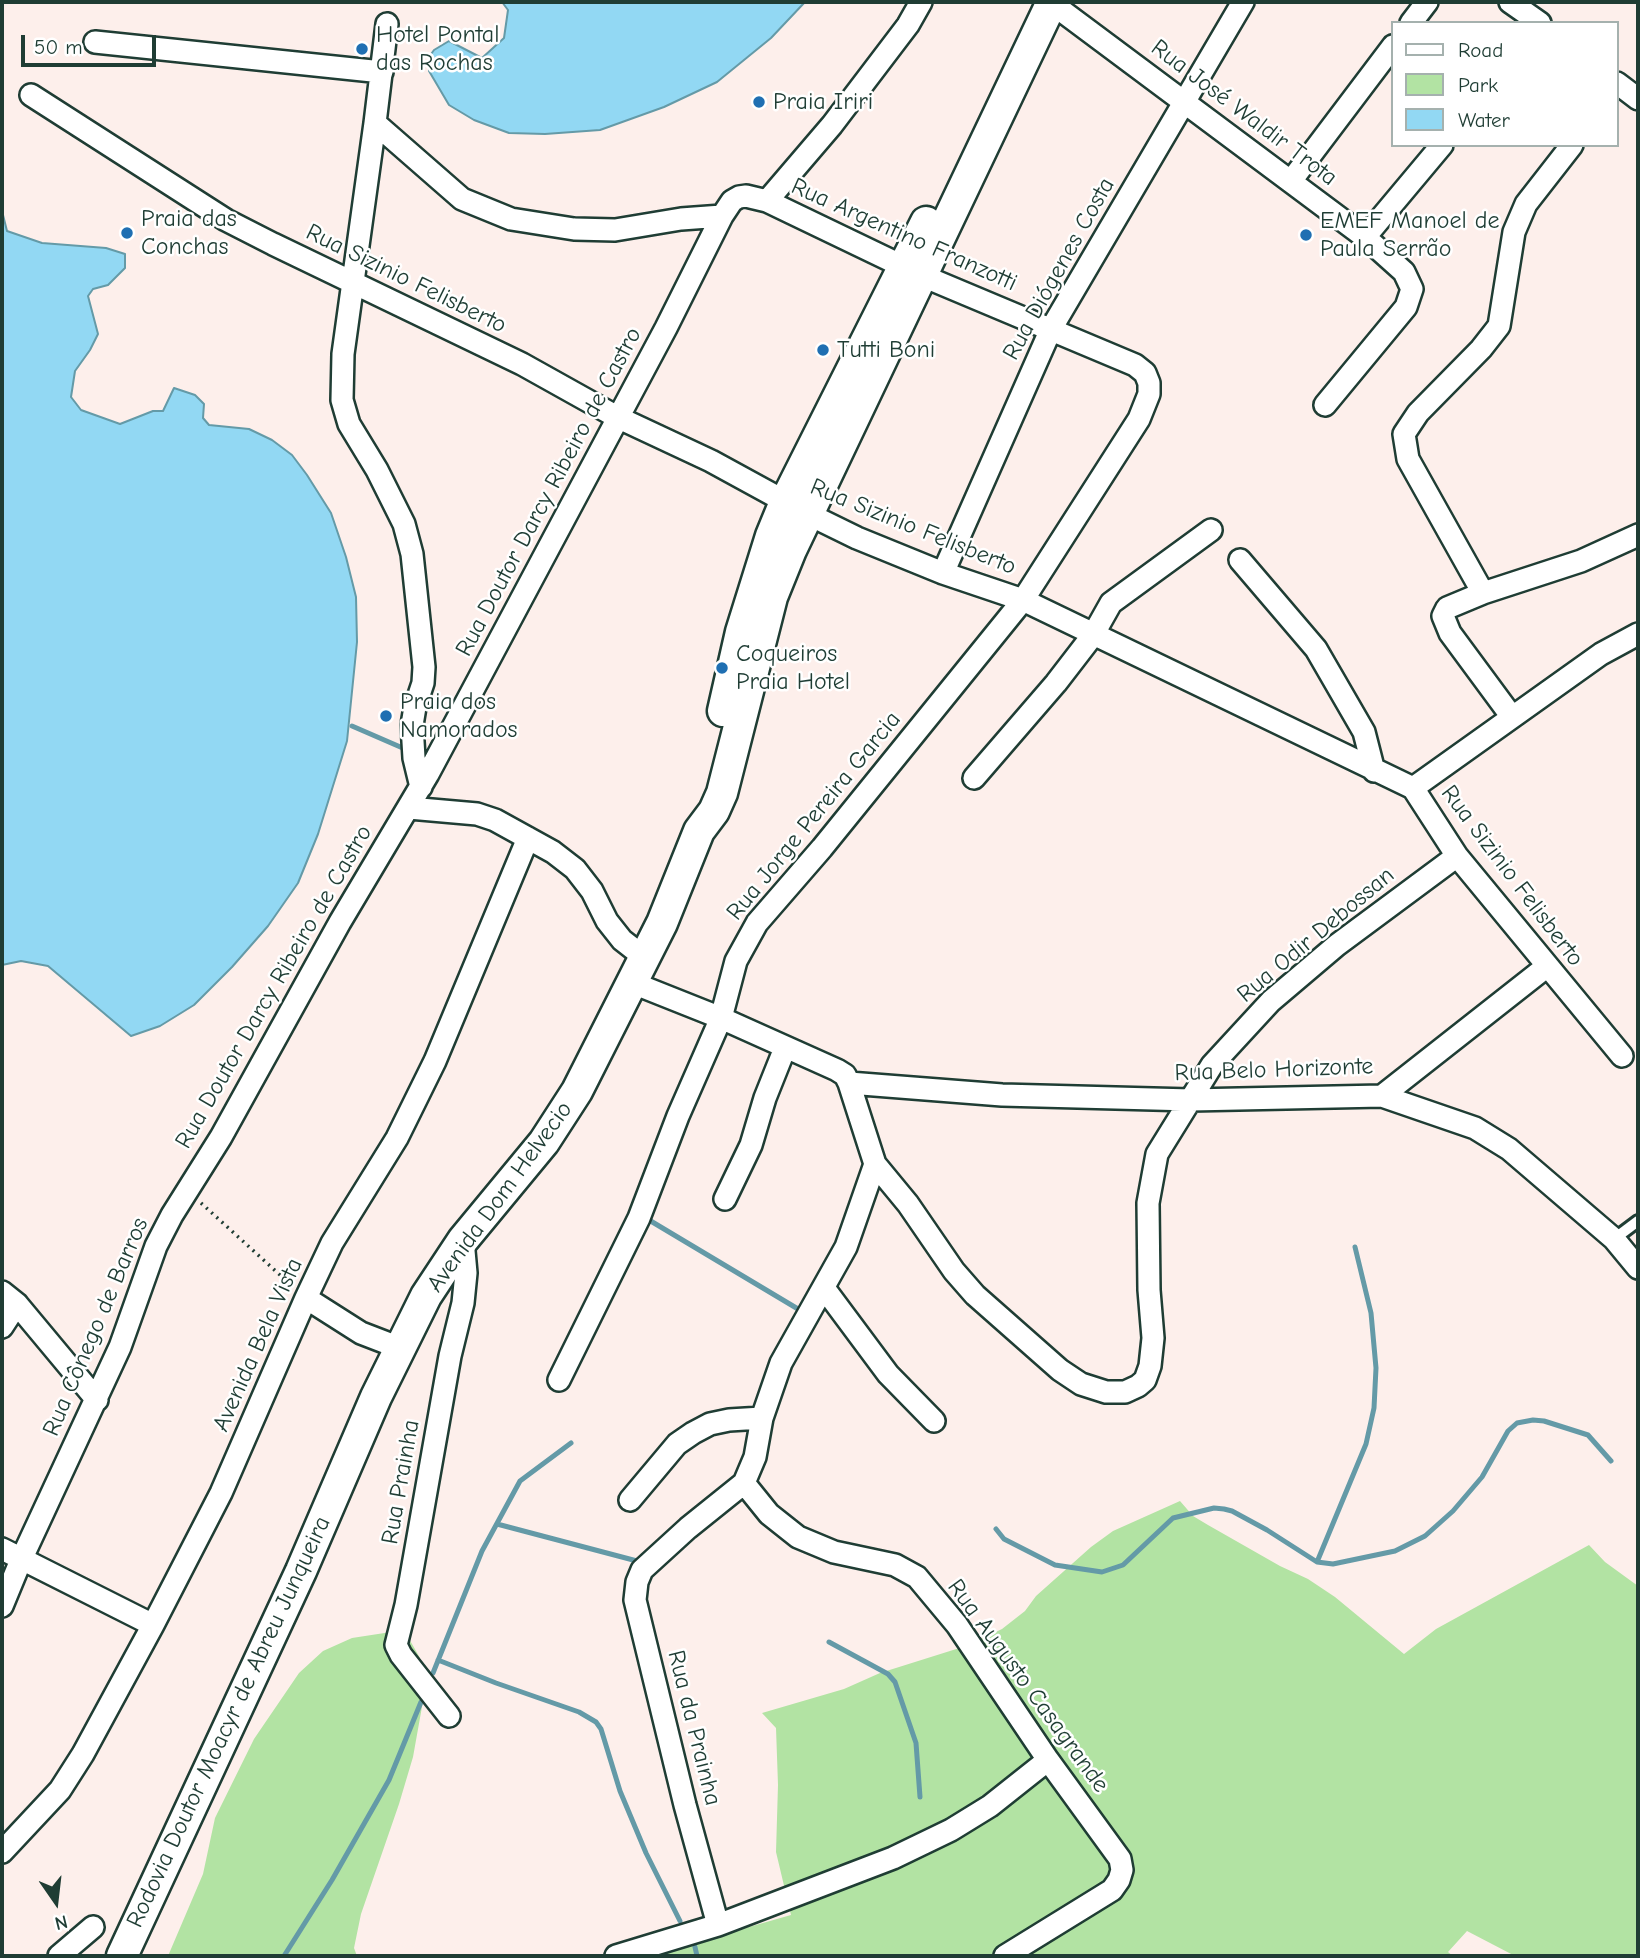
<!DOCTYPE html>
<html>
<head>
<meta charset="utf-8">
<style>
  body { margin:0 }
  #map { position:relative; width:1640px; height:1958px; overflow:hidden; background:#fdefeb; font-family:"Comic Neue",sans-serif }
  canvas { display:block }
  .frame { position:absolute; inset:0; border:4px solid #1f3d34; pointer-events:none }
  .legend { position:absolute; left:1391px; top:21px; width:228px; height:126px; box-sizing:border-box; background:#fff; border:2px solid #a5b1ae; margin:0; padding:9px 12px; list-style:none; font-size:21px; color:#1f3d34 }
  .legend li { display:flex; align-items:center; gap:14px; height:35px }
  .legend b { width:35px; border:2px solid #a5b1ae }
  .north { position:absolute; left:21px; top:1867px; width:70px; height:70px; -webkit-text-stroke:5px #fff; paint-order:stroke; rotate:166deg; font-size:19px; font-weight:700; line-height:28px; text-align:center; color:#1f3d34 }
  .north::after { content:''; display:block; margin:auto; width:24px; height:32px; background:#1f3d34; clip-path:polygon(50% 0,100% 100%,50% 72%,0 100%) }
  .scale { position:absolute; left:21px; top:35px; width:135px; height:32px; box-sizing:border-box; border:4px solid #1f3d34; border-top:0; padding-left:9px; font-size:21px; line-height:24px; white-space:nowrap; color:#1f3d34; -webkit-text-stroke:5px #fff; paint-order:stroke }
</style>
</head>
<body>
<div id="map">
<canvas width="1640" height="1958"></canvas>
<div class="frame"></div>
<ul class="legend">
<li><b style="height:9px;background:#fff"></b>Road</li>
<li><b style="height:19px;background:#b2e3a3"></b>Park</li>
<li><b style="height:19px;background:#92d8f3"></b>Water</li>
</ul>
<div class="north">N</div>
<div class="scale">50 m</div>
</div>
<script>
const ctx = document.querySelector('canvas').getContext('2d');
ctx.lineJoin = 'round';
function fill(path, color) { ctx.fillStyle = color; ctx.fill(path, 'evenodd'); }
const shape = rows => new Path2D(rows.map(r => 'M' + r).join(''));
function trace(path, color, width, dash) { ctx.strokeStyle = color; ctx.lineWidth = width; ctx.lineCap = dash ? 'butt' : 'round'; ctx.setLineDash(dash || []); ctx.stroke(path); }
function write(font, color, halo, rows, align = 'center') {
  ctx.font = font + ' "Comic Neue",sans-serif'; ctx.lineWidth = 5; ctx.setLineDash([]); ctx.textBaseline = 'middle'; ctx.strokeStyle = halo; ctx.fillStyle = color; for (const [text, x, y, turn = 0] of rows) {
    ctx.save(); ctx.translate(x, y); ctx.rotate((+turn || 0) * Math.PI / 180); ctx.textAlign = isNaN(turn) ? turn : align; if (halo) ctx.strokeText(text, 0, 0); ctx.fillText(text, 0, 0); ctx.restore();
  }
}
const green = shape([
  [1180,1501,1193,1516,1208,1525,1280,1566,1308,1579,1335,1597,1404,1654,1436,1629,1589,1545,1605,1562,1638,1586,1638,1956,1515,1956,1467,1931,1448,1952,1453,1956,647,1956,791,1915,776,1852,778,1785,776,1728,762,1713,844,1689,880,1673,969,1645,1002,1629,1025,1611,1036,1596,1091,1547,1113,1531],
  [404,1630,420,1658,425,1690,413,1757,399,1804,361,1914,354,1948,357,1956,168,1956,203,1874,215,1818,254,1739,299,1673,323,1651,352,1638]
]);
const water = shape([
  [502,2,805,2,771,38,717,82,664,107,600,130,545,134,509,133,474,120,449,105,429,71,429,57,434,50,449,41,482,58,504,38,508,10,502,2],
  [2,211,7,231,42,243,106,248,125,254,125,268,108,285,93,289,88,296,98,334,90,350,75,371,71,397,81,410,120,424,153,411,163,411,174,388,195,395,204,404,203,418,209,425,249,429,272,440,292,455,307,475,331,513,346,557,356,597,357,642,347,741,318,834,298,883,268,926,232,967,194,1005,160,1026,131,1036,48,966,21,961,2,965,2,211]
]);
const stream = shape([
  [352,726,405,749],
  [649,1220,798,1309],
  [497,1524,637,1561],
  [996,1529,1004,1539,1055,1565,1102,1572,1123,1565,1173,1518,1214,1508,1224,1509,1232,1511,1267,1530,1317,1562,1333,1564,1395,1551,1425,1536,1453,1511,1482,1477,1508,1431,1517,1423,1533,1420,1544,1421,1588,1435,1611,1461],
  [1317,1562,1366,1444,1374,1408,1376,1368,1371,1313,1355,1247],
  [829,1642,888,1674,895,1682,916,1743,920,1797],
  [438,1660,496,1683,579,1712,596,1722,601,1729,620,1791,646,1853,680,1921],
  [433,1673,482,1551,520,1481,571,1443],
  [695,1947,697,1956],
  [284,1956,332,1880,389,1780,421,1702]
]);
const path = shape([
  [201,1203,291,1285]
]);
const lane = shape([
  [1614,1239,1638,1221]
]);
const street = shape([
  [1050,2,1365,237,1404,272,1412,289,1406,307,1325,405],
  [1510,2,1540,23],
  [1411,23,1427,2],
  [387,24,375,123,343,354,342,400,349,424,377,470,404,524,412,554,424,667,423,683,415,707,412,725,414,758,421,787],
  [95,42,382,72],
  [1617,83,1638,99],
  [31,95,226,220,273,244,522,364,617,417,711,461,808,514,857,538,943,573,1023,600,1413,788,1457,856,1622,1056],
  [375,123,462,199,511,219,574,229,615,230,681,219,722,216],
  [1291,181,1393,46],
  [1365,237,1442,145],
  [1240,560,1316,649,1364,732,1374,771],
  [943,573,1051,329,1243,2],
  [1483,593,1408,459,1404,434,1418,413,1481,349,1499,326,1514,232,1526,204,1572,145],
  [1512,717,1450,633,1443,616,1447,608,1483,593,1581,561,1638,535],
  [974,778,1056,683,1093,635,1111,603,1211,530],
  [1413,788,1601,654,1638,634],
  [409,808,477,814,495,820,553,852,575,869,592,891,607,921,622,940,645,958],
  [633,983,721,1018,837,1070,845,1075,849,1083,875,1164,908,1204,954,1271,975,1295,1060,1370,1081,1384,1106,1392,1125,1392,1138,1386,1145,1380,1150,1366,1153,1338,1149,1290,1148,1203,1157,1154,1212,1065,1271,1001,1337,945,1457,856],
  [849,1083,1002,1095,1191,1100,1382,1096,1546,967],
  [1382,1096,1475,1128,1509,1149,1614,1239,1638,1268],
  [875,1164,846,1247,781,1363,762,1418,755,1457,744,1483,769,1514,798,1537,834,1552,895,1565,917,1577,957,1625,1048,1760,1120,1859,1122,1870,1119,1880,1112,1890,1005,1956],
  [725,1199,751,1145,765,1098,785,1048],
  [824,1288,888,1374,934,1421],
  [2,1292,17,1304,97,1400],
  [306,1298,361,1333,400,1348],
  [2,1327,17,1304],
  [559,1380,639,1218,678,1116,721,1018,736,961,757,923,822,848,1023,600,1139,419,1149,394,1149,383,1145,373,1135,365,923,276,767,201],
  [630,1500,677,1444,693,1433,710,1424,729,1420,762,1418],
  [2,1549,153,1625],
  [2,1606,21,1560,120,1347,156,1246,172,1215,221,1137,340,922,428,774,666,328,722,216,732,201,739,197,746,196,767,201,832,125,908,25,921,2],
  [449,1716,401,1655,396,1645,406,1605,450,1356,463,1303,466,1273,463,1240],
  [2,1852,60,1790,83,1754,153,1625,221,1493,306,1298,332,1243,397,1138,435,1061,528,838],
  [718,1925,893,1858,951,1830,990,1806,1048,1760],
  [59,1956,93,1927],
  [616,1956,718,1925,685,1805,635,1600,637,1582,642,1570,688,1528,744,1483]
]);
const secondary = shape([
  [723,711,741,632,771,536,785,502,926,222],
  [122,1956,301,1571,376,1397,426,1296,463,1240,544,1142,577,1091,662,923,699,831,714,811,722,793,772,597,791,550,1052,2]
]);
const markers = [
  [362,49,7,"#1f6fb2"],
  [759,102,7,"#1f6fb2"],
  [127,233,7,"#1f6fb2"],
  [1306,235,7,"#1f6fb2"],
  [823,350,7,"#1f6fb2"],
  [722,668,7,"#1f6fb2"],
  [386,716,7,"#1f6fb2"]
];
const poiNames = [
  ["Hotel Pontal",376,35],
  ["das Rochas",376,63],
  ["Praia Iriri",773,102],
  ["Praia das",141,219],
  ["Conchas",141,247],
  ["EMEF Manoel de",1320,221],
  ["Paula Serrão",1320,249],
  ["Tutti Boni",837,350],
  ["Coqueiros",736,654],
  ["Praia Hotel",736,682],
  ["Praia dos",400,702],
  ["Namorados",400,730]
];
const streetNames = [
  ["Rua José Waldir Trota",1244,113,37],
  ["Rua Argentino Franzotti",904,235,24],
  ["Rua Diógenes Costa",1059,269,-61],
  ["Rua Sizinio Felisberto",406,279,26],
  ["Rua Doutor Darcy Ribeiro de Castro",549,492,-62],
  ["Rua Sizinio Felisberto",913,527,22],
  ["Rua Jorge Pereira Garcia",814,816,-51],
  ["Rua Sizinio Felisberto",1512,876,53],
  ["Rua Odir Debossan",1316,935,-40],
  ["Rua Doutor Darcy Ribeiro de Castro",274,987,-60],
  ["Rua Belo Horizonte",1274,1070,-2],
  ["Avenida Dom Helvecio",500,1197,-54],
  ["Rua Cônego de Barros",96,1327,-67],
  ["Avenida Bela Vista",258,1345,-66],
  ["Rua Prainha",401,1482,-80],
  ["Rua Augusto Casagrande",1028,1686,54],
  ["Rodovia Doutor Moacyr de Abreu Junqueira",229,1722,-65],
  ["Rua da Prainha",694,1728,76]
];
fill(green, '#b2e3a3');
fill(water, '#92d8f3');
trace(water, '#649aa7', 2);
trace(stream, '#649aa7', 5);
trace(lane, '#1f3d34', 16);
trace(street, '#1f3d34', 26);
trace(secondary, '#1f3d34', 35);
trace(path, '#1f3d34', 3.5, [2, 5]);
trace(lane, '#fff', 10);
trace(street, '#fff', 21);
trace(secondary, '#fff', 30);
for (const [x, y, r, color] of markers) { const dot = new Path2D(); dot.arc(x, y, r, 0, 2 * Math.PI); ctx.fillStyle = color; ctx.fill(dot); trace(dot, '#fff', 2.5); }
write('24px', '#1f3d34', '#fff', poiNames, 'left');
write('24px', '#1f3d34', '#fff', streetNames);
</script>
</body>
</html>
